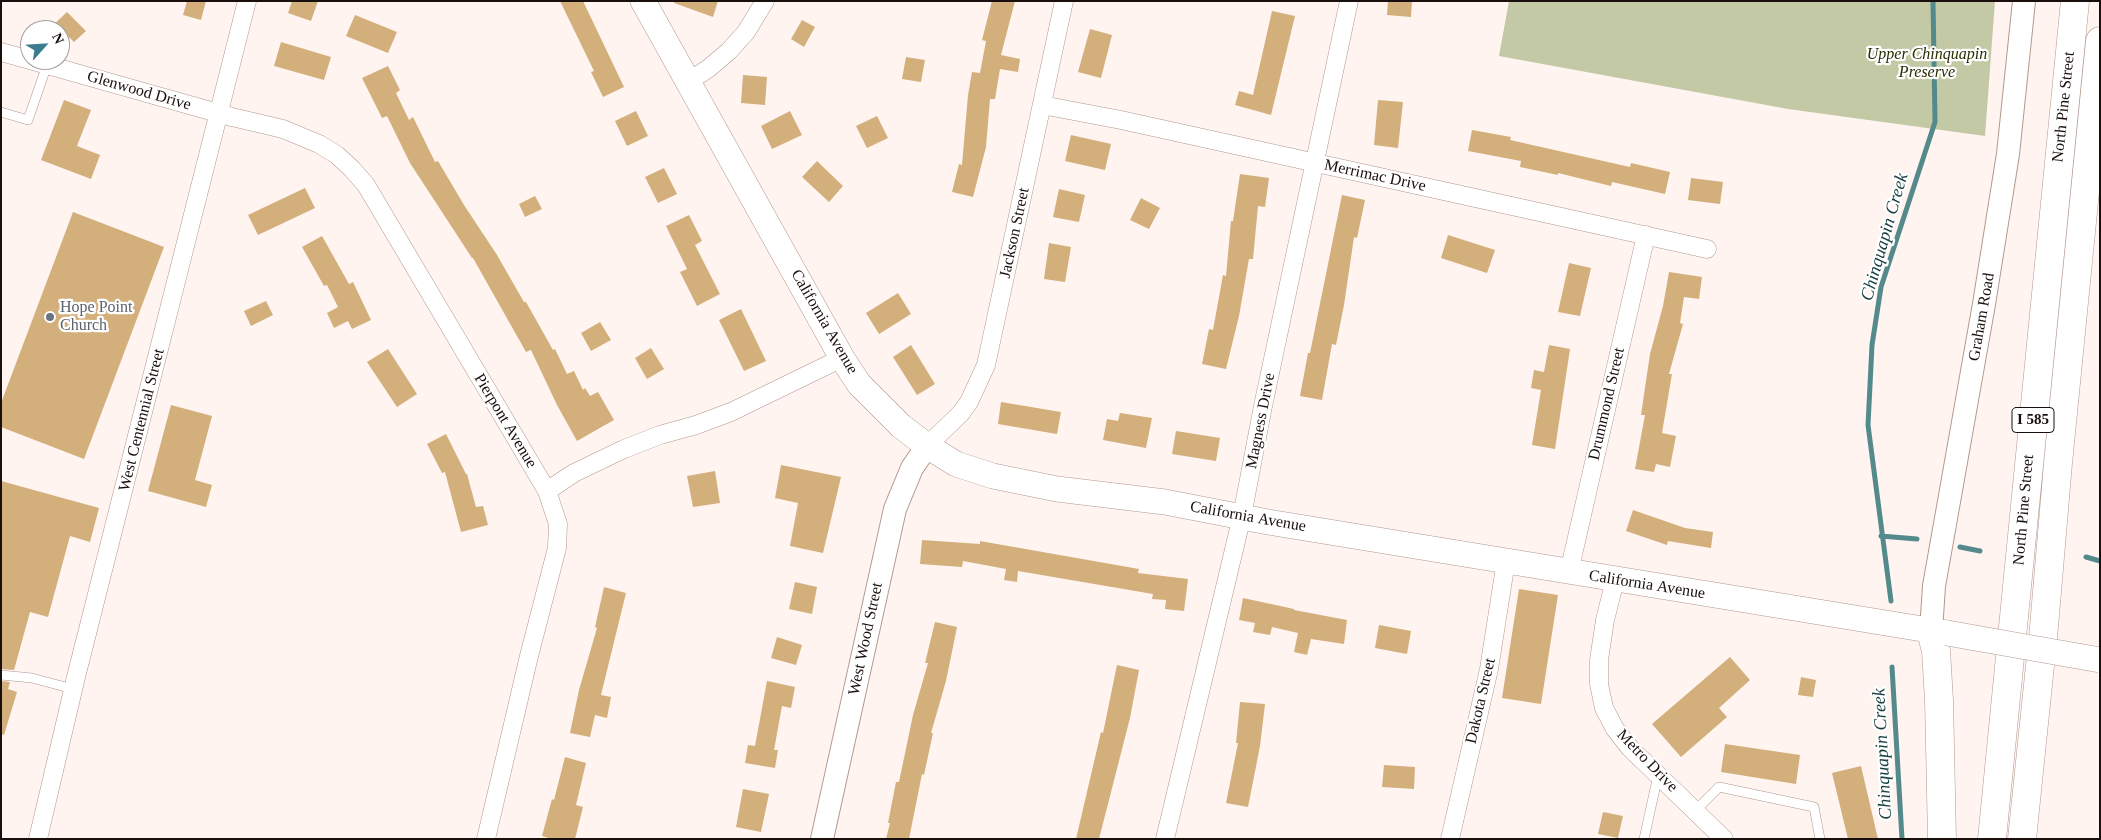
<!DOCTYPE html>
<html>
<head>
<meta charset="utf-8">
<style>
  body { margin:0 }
  #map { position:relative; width:2101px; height:840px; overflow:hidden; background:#fff4f0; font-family:"Times New Roman",serif }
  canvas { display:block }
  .frame { position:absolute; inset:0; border:2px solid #19100d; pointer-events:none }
  .north { position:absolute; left:20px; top:20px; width:50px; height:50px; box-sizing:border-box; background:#fff; border:1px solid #a39f9e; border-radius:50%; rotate:64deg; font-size:14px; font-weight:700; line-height:20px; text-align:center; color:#19100d }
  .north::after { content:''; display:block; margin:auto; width:18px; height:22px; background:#3a7d8d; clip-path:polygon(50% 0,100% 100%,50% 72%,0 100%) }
</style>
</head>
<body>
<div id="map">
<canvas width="2101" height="840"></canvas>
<div class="frame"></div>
<div class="north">N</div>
</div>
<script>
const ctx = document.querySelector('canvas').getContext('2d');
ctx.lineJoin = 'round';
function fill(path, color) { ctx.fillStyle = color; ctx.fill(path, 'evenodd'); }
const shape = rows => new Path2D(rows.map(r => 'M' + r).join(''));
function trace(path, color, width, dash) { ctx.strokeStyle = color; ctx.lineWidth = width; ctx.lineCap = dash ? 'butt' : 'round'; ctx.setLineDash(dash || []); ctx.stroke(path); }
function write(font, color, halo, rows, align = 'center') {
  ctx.font = font + ' "Times New Roman",serif'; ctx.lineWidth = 4.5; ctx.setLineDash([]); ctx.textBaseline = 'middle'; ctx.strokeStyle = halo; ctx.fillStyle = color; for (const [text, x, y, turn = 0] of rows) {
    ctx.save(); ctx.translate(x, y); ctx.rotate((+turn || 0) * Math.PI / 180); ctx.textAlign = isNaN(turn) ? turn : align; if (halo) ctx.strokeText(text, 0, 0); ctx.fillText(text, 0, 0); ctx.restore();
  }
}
const green = shape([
  [1509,1,1995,1,1985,136,1788,109,1499,56]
]);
const stream = shape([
  [1881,536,1917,539],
  [1960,547,1980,551],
  [2086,557,2100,561],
  [1891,601,1868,425,1872,345,1881,287,1935,122,1933,1],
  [1892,667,1902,839]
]);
const building = shape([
  [187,1,206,1,201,20,183,15],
  [292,1,318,1,311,21,288,13],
  [560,1,583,1,624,87,603,97,591,72,594,71],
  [675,1,718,1,713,17,674,3],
  [992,1,1015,1,1001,55,1020,59,1018,72,1000,69,995,99,990,99,986,147,973,197,952,192,959,164,962,165,968,95,972,72,980,73,986,41,982,40],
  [1388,1,1412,1,1411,17,1387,15],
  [1272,11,1295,16,1271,115,1235,105,1239,91,1253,95],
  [67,12,86,31,74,42,69,37,60,46,60,30,48,30],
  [355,15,397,32,388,53,346,36],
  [802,20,815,27,804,47,791,39],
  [1090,29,1112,35,1101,78,1078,72],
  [281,42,331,57,324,80,274,66],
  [906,57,925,60,921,82,902,79],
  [388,66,400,90,396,93,409,120,413,117,435,162,438,161,464,205,497,255,524,302,526,302,553,350,555,349,567,374,574,371,583,390,585,388,590,396,598,392,614,420,577,441,557,405,531,350,526,352,473,258,472,258,410,163,387,116,382,118,362,78],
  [743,75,767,77,765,105,741,103],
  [64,100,91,110,77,146,100,155,91,179,41,160],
  [1378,100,1403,102,1398,148,1374,145],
  [636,111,648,136,627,146,615,121],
  [790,111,802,135,772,149,761,126],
  [877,116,888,138,867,148,856,126],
  [1472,130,1511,137,1510,140,1630,167,1631,163,1670,172,1665,194,1612,182,1611,186,1558,173,1558,175,1520,167,1521,161,1468,151],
  [1071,135,1111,144,1105,170,1065,161],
  [817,161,843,186,829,202,802,177],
  [664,168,677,194,658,203,645,177],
  [1240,174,1269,178,1265,207,1258,206,1253,259,1249,259,1239,316,1226,369,1202,364,1209,329,1213,330,1223,275,1226,276,1231,221,1233,221],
  [1691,178,1723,182,1720,204,1688,200],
  [305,188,315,208,258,235,248,215],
  [1059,189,1085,195,1079,222,1053,217],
  [1342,195,1365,200,1357,238,1354,237,1344,305,1336,345,1332,344,1322,400,1300,396,1308,353,1310,353],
  [535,196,542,209,525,217,519,204],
  [1141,198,1160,208,1149,229,1130,220],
  [73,212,164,247,84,459,1,427,1,403],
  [689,215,702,241,695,245,720,294,697,306,680,272,687,269,666,226],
  [1448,235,1495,250,1487,273,1441,258],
  [322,236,349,284,353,282,371,320,352,329,348,321,334,328,327,313,338,307,327,285,324,286,302,247],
  [1049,243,1071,247,1065,282,1044,279],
  [1569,263,1591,268,1580,316,1558,312],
  [1669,272,1702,277,1699,299,1684,297,1680,323,1683,324,1669,374,1672,374,1662,433,1676,436,1670,467,1656,464,1654,472,1635,469,1645,415,1641,415,1650,354,1663,306],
  [898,293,911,314,879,334,866,313],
  [266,301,273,315,251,326,244,311],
  [741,309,766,361,744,371,719,320],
  [600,322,611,340,591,351,581,333],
  [911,345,935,384,917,395,893,357],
  [1549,345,1570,349,1555,449,1532,445,1541,390,1531,388,1534,370,1544,372],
  [651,348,664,369,647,379,635,358],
  [388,349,417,394,397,407,367,362],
  [1001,402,1061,412,1057,434,998,424],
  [171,405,212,416,195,480,212,485,206,507,148,491],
  [1120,413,1152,418,1146,448,1103,440,1107,419,1118,421],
  [1176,431,1220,438,1216,461,1172,454],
  [446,434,466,474,467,474,476,507,483,506,488,525,461,532,445,472,442,473,427,444],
  [781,465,841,477,823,553,790,546,798,503,775,498],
  [715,471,720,503,693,507,687,476],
  [1,481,99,508,90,542,70,536,48,617,30,612,14,670,1,669],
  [1633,510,1685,528,1713,532,1711,548,1668,541,1667,545,1626,531],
  [922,540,980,544,980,541,1139,569,1138,573,1188,579,1184,611,1165,609,1166,600,1152,599,1153,594,1018,571,1017,582,1004,580,1006,569,963,561,962,567,920,564],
  [795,582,817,587,812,614,789,609],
  [604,587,626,593,601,695,611,697,607,718,595,715,590,737,570,733,579,690,597,628,595,627],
  [1519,589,1558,595,1541,704,1502,698],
  [1243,598,1294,609,1294,610,1347,620,1344,644,1311,639,1307,655,1294,652,1298,633,1272,627,1270,635,1253,632,1255,623,1239,620],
  [935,622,957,627,946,681,931,733,933,733,924,775,922,774,909,839,886,839,890,823,888,823,896,782,899,782,913,715,928,663,925,663],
  [1379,625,1411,631,1407,654,1375,648],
  [777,637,802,645,796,665,771,658],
  [1730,657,1750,680,1719,708,1727,717,1681,757,1652,724],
  [1117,665,1139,670,1130,718,1099,839,1076,839,1101,732,1103,733],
  [1801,677,1816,680,1813,697,1798,695],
  [1,681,10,682,8,689,17,692,4,735,1,734],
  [767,681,795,687,791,708,782,706,774,750,778,750,775,768,745,763,748,745,755,746],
  [1240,702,1265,704,1260,746,1248,807,1226,803,1238,743,1236,743],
  [1725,744,1800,755,1796,784,1721,772],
  [565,757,586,763,576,805,583,807,575,839,552,839,542,836,552,799,554,800],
  [1384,765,1415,767,1414,789,1382,787],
  [1861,766,1878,839,1848,839,1832,773],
  [743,789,769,794,761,832,736,827],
  [1603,812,1623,816,1618,838,1598,834]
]);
const service = shape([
  [1,112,28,120,47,65],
  [1,675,32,678,73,689],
  [1696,810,1719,787,1814,807,1820,839],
  [1644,839,1658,775]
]);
const minor = shape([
  [1,52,232,117,283,129,319,144,337,155,352,169,366,185,547,491,558,524,557,548,529,656,486,839],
  [688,82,709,68,729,51,746,32,765,1],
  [1042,105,1121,120,1707,249],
  [927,446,961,413,969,402,986,365,1064,1],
  [547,491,574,473,624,449,660,435,696,425,731,412,842,358],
  [1569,572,1646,235],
  [1615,580,1605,620,1599,660,1599,684,1604,708,1615,729,1630,748,1724,839],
  [38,839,76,677,247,1],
  [1165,839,1242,516,1263,406,1349,1],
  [1450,839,1489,669,1506,561]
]);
const tertiary = shape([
  [1931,631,1934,586,1984,304,2008,154,2024,1],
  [822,839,895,509,912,468,927,446]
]);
const secondary = shape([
  [643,1,842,358,859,384,901,426,927,446,956,464,993,476,1057,489,1165,502,1268,522,1947,633]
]);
const motorway = shape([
  [1931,631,1936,651,1939,700,1942,839],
  [1992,839,2075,1],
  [2022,839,2044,627,2058,463,2100,41]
]);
const secondaryBridge = shape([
  [1947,633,2100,660]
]);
const markers = [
  [50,317,5,"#6b7280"]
];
const shields = [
  [2033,420,42]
];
const shieldNames = [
  ["I 585",2033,420]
];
const parkNames = [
  ["Upper Chinquapin",1927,55],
  ["Preserve",1927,73]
];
const streetNames = [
  ["Glenwood Drive",139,91,16],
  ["North Pine Street",2064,107,-84],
  ["Merrimac Drive",1375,176,12],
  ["Jackson Street",1015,233,-78],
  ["Graham Road",1982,317,-80],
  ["California Avenue",824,322,60],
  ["Drummond Street",1607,404,-77],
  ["West Centennial Street",142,420,-76],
  ["Pierpont Avenue",505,421,59],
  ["Magness Drive",1261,421,-79],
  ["North Pine Street",2024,510,-85],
  ["California Avenue",1248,517,10],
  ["California Avenue",1647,585,9],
  ["West Wood Street",866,639,-78],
  ["Dakota Street",1481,701,-77],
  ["Metro Drive",1647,761,46]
];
const worshipNames = [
  ["Hope Point",60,308],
  ["Church",60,326]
];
const waterNames = [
  ["Chinquapin Creek",1885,237,-74],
  ["Chinquapin Creek",1883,754,-93]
];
fill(green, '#c3c9a5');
trace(stream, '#548a8b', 5);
fill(building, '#d3af7c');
trace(service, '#b1988e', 10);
trace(minor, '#b1988e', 19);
trace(tertiary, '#b1988e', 24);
trace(secondary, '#b1988e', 26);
trace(motorway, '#b1988e', 29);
trace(service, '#fff', 9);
trace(minor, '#fff', 18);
trace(tertiary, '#fff', 22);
trace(secondary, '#fff', 25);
trace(motorway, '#fff', 28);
trace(secondaryBridge, '#b1988e', 26, []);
trace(secondaryBridge, '#fff', 25);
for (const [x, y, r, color] of markers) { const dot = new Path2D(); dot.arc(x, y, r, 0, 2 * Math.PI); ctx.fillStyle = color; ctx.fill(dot); trace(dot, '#fff', 2); }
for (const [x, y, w] of shields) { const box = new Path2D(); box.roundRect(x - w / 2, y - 12.5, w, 25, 4); ctx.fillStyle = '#fff'; ctx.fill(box); trace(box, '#19100d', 1); }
write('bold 15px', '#19100d', null, shieldNames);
write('italic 16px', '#292d00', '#fff', parkNames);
write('16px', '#19100d', '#fff', streetNames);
write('16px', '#5b616d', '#fff', worshipNames, 'left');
write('italic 18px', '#194041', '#fff', waterNames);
</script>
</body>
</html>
